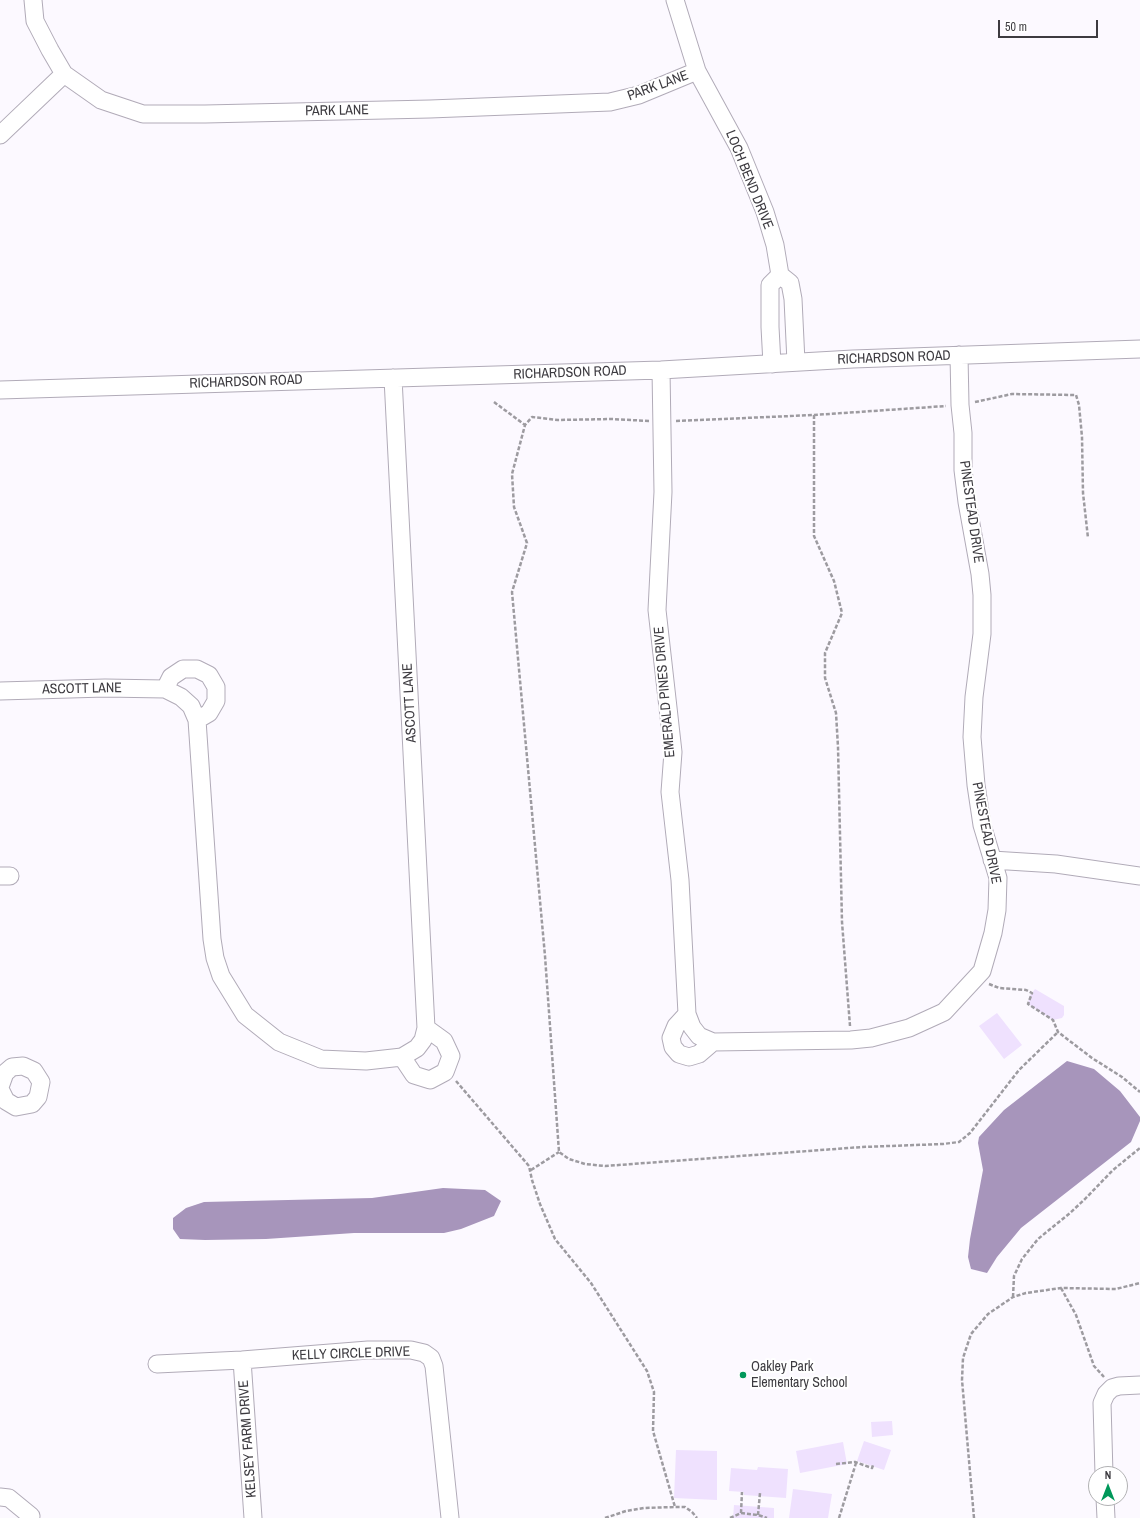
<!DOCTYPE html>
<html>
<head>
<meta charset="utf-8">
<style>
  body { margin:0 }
  #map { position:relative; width:1140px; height:1518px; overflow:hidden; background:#fcf9ff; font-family:"Archivo Narrow",sans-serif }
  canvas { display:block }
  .north { position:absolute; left:1088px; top:1466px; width:40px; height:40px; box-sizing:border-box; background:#fff; border:1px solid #b1b1b3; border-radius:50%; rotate:0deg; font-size:11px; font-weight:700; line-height:16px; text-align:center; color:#3d3b40 }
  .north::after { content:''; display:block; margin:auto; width:14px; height:18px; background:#00985a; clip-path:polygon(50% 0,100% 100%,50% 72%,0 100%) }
  .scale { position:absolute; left:998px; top:20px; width:100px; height:18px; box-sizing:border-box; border:2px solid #3d3b40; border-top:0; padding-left:5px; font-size:12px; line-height:14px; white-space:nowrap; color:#3d3b40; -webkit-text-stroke:3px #fff; paint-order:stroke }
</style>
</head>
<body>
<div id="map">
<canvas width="1140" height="1518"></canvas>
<div class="north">N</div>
<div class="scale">50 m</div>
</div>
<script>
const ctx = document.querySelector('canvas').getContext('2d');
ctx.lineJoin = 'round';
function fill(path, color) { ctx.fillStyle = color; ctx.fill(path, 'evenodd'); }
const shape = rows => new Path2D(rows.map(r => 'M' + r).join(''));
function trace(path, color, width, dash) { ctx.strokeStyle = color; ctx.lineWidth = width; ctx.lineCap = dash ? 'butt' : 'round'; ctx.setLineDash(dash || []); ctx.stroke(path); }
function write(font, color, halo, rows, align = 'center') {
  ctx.font = font + ' "Archivo Narrow",sans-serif'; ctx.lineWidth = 4; ctx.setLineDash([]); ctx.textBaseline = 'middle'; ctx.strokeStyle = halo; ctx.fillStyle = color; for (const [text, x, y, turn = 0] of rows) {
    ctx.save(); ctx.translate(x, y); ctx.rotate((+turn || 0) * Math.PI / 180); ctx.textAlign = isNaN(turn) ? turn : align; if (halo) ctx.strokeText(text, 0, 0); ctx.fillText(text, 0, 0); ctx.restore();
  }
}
const green = shape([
  [1035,989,1064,1006,1064,1015,1062,1018,1053,1020,1028,1004,1029,997],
  [997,1013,1022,1045,1004,1059,979,1026],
  [892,1421,893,1435,872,1437,871,1422],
  [864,1441,891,1450,884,1470,857,1461],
  [843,1442,847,1464,800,1473,796,1451],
  [676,1450,717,1451,717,1500,674,1498],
  [758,1467,788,1469,786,1498,744,1495,744,1492,729,1491,731,1468,757,1470],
  [793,1489,832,1494,828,1518,789,1518],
  [734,1505,774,1508,774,1518,733,1518]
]);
const water = shape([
  [1067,1061,1094,1069,1120,1091,1140,1117,1140,1121,1131,1142,1021,1228,997,1257,987,1273,971,1269,968,1257,970,1239,983,1170,978,1143,979,1137,1004,1110],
  [443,1188,485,1190,501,1201,494,1216,461,1229,444,1233,354,1233,266,1239,205,1240,180,1239,173,1229,173,1218,186,1208,204,1202,372,1198]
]);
const path = shape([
  [494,402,525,425],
  [975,402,1012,394,1076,395,1079,405,1082,437,1083,493,1088,538],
  [814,415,814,536,834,581,842,613,825,653,825,678,836,713,838,747,842,922,850,1026],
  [649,421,611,419,558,420,532,417,525,425,512,474,514,507,527,543,512,592,545,956,559,1152,569,1159,585,1164,605,1166,862,1147,943,1144,959,1142,970,1133,1019,1070,1058,1032],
  [676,421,814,415,946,406],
  [989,984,999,988,1026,990,1032,993,1028,1004,1053,1020,1058,1032,1092,1058,1122,1077,1140,1092],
  [456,1081,529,1166,532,1180,540,1204,555,1239,591,1283,647,1371,654,1392,653,1431,675,1507],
  [531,1170,559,1152],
  [1061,1288,1076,1315,1094,1366,1104,1377],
  [1013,1297,1014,1276,1022,1259,1038,1239,1070,1213,1085,1199,1113,1170,1140,1148],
  [836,1464,855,1462,872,1468,873,1465],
  [741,1513,758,1515,767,1518],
  [758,1515,760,1493],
  [605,1518,626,1511,644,1508,675,1507,685,1507,692,1512,697,1518],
  [730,1518,741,1513,742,1492],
  [839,1518,856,1463],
  [974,1518,962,1380,963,1358,971,1334,988,1314,1013,1297,1026,1293,1061,1288,1116,1289,1140,1283]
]);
const minor = shape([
  [33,0,35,21,50,50,64,74,101,100,143,114,205,114,430,109,610,102,639,95,697,71],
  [675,0,697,71,739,148,765,212,775,245,780,275,790,283,793,299,796,362],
  [0,135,64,74],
  [772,364,770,327,770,285,780,275],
  [661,370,663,492,657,610,673,752,670,792,680,880,687,1014,692,1027,699,1036,713,1042,851,1040,871,1038,909,1028,944,1012,982,971,993,933,997,910,998,878,982,825,976,785,972,737,974,697,982,634,982,595,980,574,967,502,963,470,963,433,960,405,959,355],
  [0,390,661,370,853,359,1140,349],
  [165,689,171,677,183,669,197,669,209,675,216,687,216,701,209,713,197,720],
  [0,691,105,688,165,689,181,697,191,706,197,720,212,939,215,958,221,976,245,1015,279,1042,321,1059,366,1061,402,1057,417,1048,423,1040,426,1028,393,378],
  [992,860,1056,864,1140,876],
  [0,876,10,876],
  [687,1014,676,1026,671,1038,673,1047,679,1054,689,1057,699,1054,713,1042],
  [402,1057,414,1075,430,1080,445,1072,451,1056,444,1041,426,1028],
  [0,1087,5,1073,12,1067,23,1066,34,1071,41,1082,38,1097,32,1104,16,1107,6,1101,0,1089],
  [242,1360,253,1518],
  [157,1364,242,1360,368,1350,411,1350,424,1353,431,1358,434,1366,450,1518],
  [1104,1474,1102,1403,1106,1394,1112,1388,1119,1386,1140,1385],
  [0,1497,9,1498,31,1516],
  [1105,1498,1106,1518]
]);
const markers = [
  [743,1375,4,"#00985a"]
];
const streetNames = [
  ["PARK LANE",658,86,-20],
  ["PARK LANE",337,111,-1],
  ["LOCH BEND DRIVE",749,180,68],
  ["RICHARDSON ROAD",894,358,-2],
  ["RICHARDSON ROAD",570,373,-2],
  ["RICHARDSON ROAD",246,382,-2],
  ["PINESTEAD DRIVE",971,512,82],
  ["ASCOTT LANE",82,689,-1],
  ["EMERALD PINES DRIVE",665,692,-95],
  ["ASCOTT LANE",410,703,-93],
  ["PINESTEAD DRIVE",986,833,79],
  ["KELLY CIRCLE DRIVE",351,1354,-2],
  ["KELSEY FARM DRIVE",248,1439,-94]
];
const poiNames = [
  ["Oakley Park",751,1367],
  ["Elementary School",751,1383]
];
fill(green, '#efe1fe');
fill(water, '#a795bb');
trace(minor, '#b1abb8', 19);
trace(path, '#9d9ba0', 2.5, [4, 2]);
trace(minor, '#fff', 17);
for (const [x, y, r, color] of markers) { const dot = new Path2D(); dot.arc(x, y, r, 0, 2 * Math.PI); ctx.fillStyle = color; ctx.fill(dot); trace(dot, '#fff', 1.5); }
write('14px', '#3d3b40', '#fff', streetNames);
write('14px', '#3d3b40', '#fff', poiNames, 'left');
</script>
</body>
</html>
